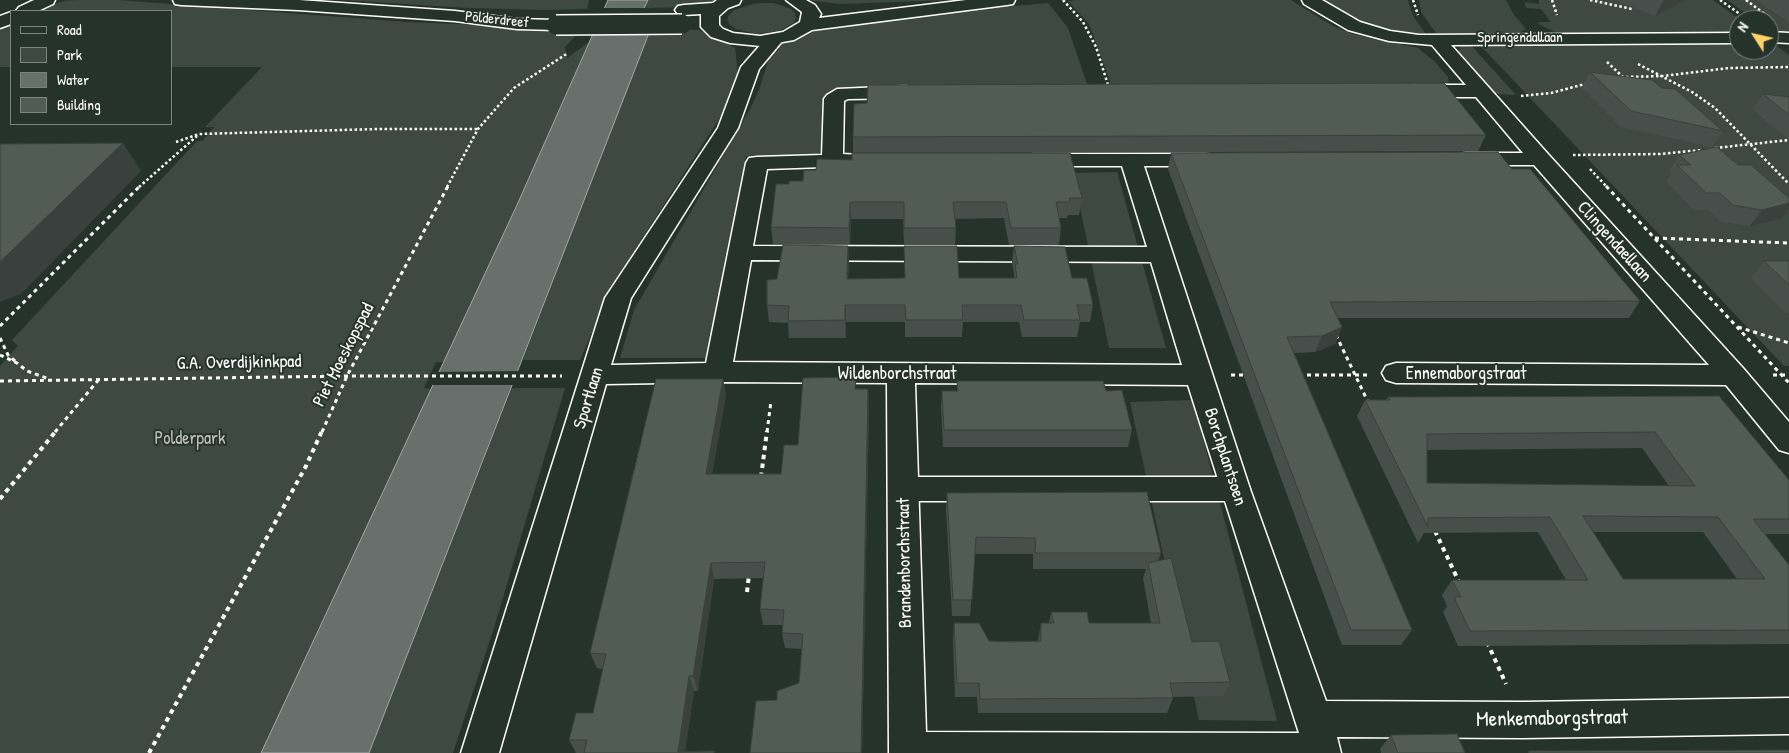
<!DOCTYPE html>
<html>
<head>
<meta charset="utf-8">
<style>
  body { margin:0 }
  #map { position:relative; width:1789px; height:753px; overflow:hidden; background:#26332d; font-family:"Patrick Hand",sans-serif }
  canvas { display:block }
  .legend { position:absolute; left:10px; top:10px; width:162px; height:115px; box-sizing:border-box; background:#26332d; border:1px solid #7d8581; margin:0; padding:6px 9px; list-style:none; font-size:15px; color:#fff }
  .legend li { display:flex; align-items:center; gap:10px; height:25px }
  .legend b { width:25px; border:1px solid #7d8581 }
  .north { position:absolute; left:1729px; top:10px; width:50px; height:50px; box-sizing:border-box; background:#26332d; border:1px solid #7d8581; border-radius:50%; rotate:305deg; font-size:14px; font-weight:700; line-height:20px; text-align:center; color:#fff }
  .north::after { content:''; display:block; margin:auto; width:18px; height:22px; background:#ffd166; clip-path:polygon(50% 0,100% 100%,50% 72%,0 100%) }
</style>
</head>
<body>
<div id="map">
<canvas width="1789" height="753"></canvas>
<ul class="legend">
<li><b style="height:6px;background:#26332d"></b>Road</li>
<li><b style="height:14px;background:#3e4944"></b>Park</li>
<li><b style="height:14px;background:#67706c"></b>Water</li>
<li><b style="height:14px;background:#515c57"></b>Building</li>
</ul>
<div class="north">N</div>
</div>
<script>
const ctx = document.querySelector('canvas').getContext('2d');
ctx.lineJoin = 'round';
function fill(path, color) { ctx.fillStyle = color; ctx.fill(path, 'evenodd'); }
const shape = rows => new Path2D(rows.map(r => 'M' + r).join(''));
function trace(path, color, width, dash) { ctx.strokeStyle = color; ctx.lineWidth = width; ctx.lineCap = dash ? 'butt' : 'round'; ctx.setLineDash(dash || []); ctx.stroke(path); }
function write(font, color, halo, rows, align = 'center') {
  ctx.font = font + ' "Patrick Hand",sans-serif'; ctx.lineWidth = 4; ctx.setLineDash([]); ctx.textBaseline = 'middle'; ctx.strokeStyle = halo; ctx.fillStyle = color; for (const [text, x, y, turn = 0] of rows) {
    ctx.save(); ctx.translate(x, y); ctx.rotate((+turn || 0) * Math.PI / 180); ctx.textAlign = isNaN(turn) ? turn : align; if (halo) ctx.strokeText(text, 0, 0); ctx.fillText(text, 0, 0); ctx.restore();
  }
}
const green = shape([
  [76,0,117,0,407,22,556,28,579,32,565,47,567,58,589,42,517,205,444,362,436,362,424,388,431,389,261,753,0,753,0,366,18,346,12,340,197,141,202,141,214,127,205,127,262,67,171,67,171,11,33,11,64,1],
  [341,0,589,0,587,9,543,10,469,8],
  [648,0,721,0,698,7,643,8],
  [808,0,951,0,840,4],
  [1077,0,1291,0,1333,26,1353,34,1418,48,1434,61,1448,77,1449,87,1112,87,1089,24,1068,1],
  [1324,0,1408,0,1413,16,1426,34,1400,33,1373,28,1346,16],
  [1419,0,1506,0,1514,15,1526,29,1517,34,1436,33,1421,12],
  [1539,0,1713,0,1741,20,1739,20,1739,33,1557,33,1539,24,1538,22,1551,22,1541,9,1527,8,1525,5,1525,2,1539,4],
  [1727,0,1755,0,1789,23,1789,33,1773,33,1769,30,1769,20,1755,20],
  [763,3,774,3,791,9,795,13,796,18,794,23,779,31,756,34,736,29,730,25,727,20,729,15,734,10,753,4],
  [1048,3,1068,28,1088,87,854,87,839,89,827,94,825,98,820,154,746,156,709,358,620,358,634,310,750,109,759,90,770,54,778,43,812,29,848,21],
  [11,22,11,67,0,67,0,30],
  [651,28,699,30,724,42,735,48,738,75,723,113,614,282,580,360,523,360,624,95],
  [1739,42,1739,50,1769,50,1769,42,1771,42,1789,55,1789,366,1784,366,1478,43],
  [1469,43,1516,95,1493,94,1458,53,1460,46],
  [1117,172,1166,348,1109,348,1073,173],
  [512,388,565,388,494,628,453,753,369,753],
  [1193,400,1277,721,1199,720,1130,402]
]);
const water = shape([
  [608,0,648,0,639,18,651,28,369,753,261,753,517,205,608,0]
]);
const pier = shape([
  [601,8,646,8,642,17,593,28],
  [522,371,516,385,430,385,436,372]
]);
const pathFar2 = shape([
  [1063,0,1083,22,1096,47,1109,88],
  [1413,0,1418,15],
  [1552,0,1557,15],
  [1590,0,1632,9],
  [1720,0,1740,14],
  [1746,0,1766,15],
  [1607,62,1623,77],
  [1638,64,1692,92,1715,108,1789,184],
  [1626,77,1663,76,1729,68,1789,67],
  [1521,96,1551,93,1585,84],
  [176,142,199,134,378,129,478,129],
  [1715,148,1789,140],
  [1573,155,1660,154,1702,150],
  [1590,169,1607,187],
  [139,187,197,136],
  [447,187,478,129,514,88,568,53]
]);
const pathFar1 = shape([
  [1606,186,1789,383],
  [1655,238,1789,243],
  [0,326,140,186],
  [1738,327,1789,343],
  [1336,335,1369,404],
  [0,338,8,355,15,361],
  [0,355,17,363,27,371,49,379],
  [1231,375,1245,375],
  [1299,375,1367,375],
  [1773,375,1789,375],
  [0,381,347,376,562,376],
  [55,432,100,378],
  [322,432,347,376,448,186],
  [767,432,771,401]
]);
const path = shape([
  [761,477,767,431],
  [0,499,56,431],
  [1435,531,1459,582],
  [747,592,749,575],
  [1487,642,1506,684],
  [149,753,306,466,322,431]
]);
const pedestrian = shape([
  [904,477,1235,477,1246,480,1250,489,1246,498,1235,501,904,501,893,498,889,489,893,480,904,477]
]);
const minor = shape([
  [34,0,55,0,53,4,38,11,16,11,19,7,34,0],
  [1302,0,1322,0,1360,22,1390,31,1419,35,1739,33,1739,43,1451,45,1548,154,1743,368,1789,422,1789,453,1779,450,1726,385,1396,383,1386,380,1382,373,1386,366,1396,363,1709,365,1534,165,1466,165,1458,164,1455,159,1458,154,1466,153,1523,153,1476,97,1414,97,1407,95,1404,91,1407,87,1414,85,1466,85,1432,45,1389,41,1348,30,1304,4,1302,0],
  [11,12,11,24,0,28,0,16,11,12],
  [1769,32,1789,33,1789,43,1769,42,1769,32],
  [775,34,781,35,784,39,759,69,738,128,631,298,611,365,706,363,746,163,749,158,757,157,822,155,824,99,827,95,837,89,906,86,913,88,916,92,913,96,906,98,848,99,844,101,843,154,861,155,864,160,861,165,853,166,767,169,753,246,1147,247,1122,166,1034,166,1026,165,1023,160,1026,155,1034,154,1206,154,1214,155,1217,160,1214,165,1206,166,1144,166,1250,489,1326,701,1523,702,1789,698,1789,734,1523,738,1337,737,1341,753,889,753,887,383,718,382,606,384,499,753,461,753,605,298,718,128,741,67,769,35,775,34],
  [751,260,1151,262,1182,365,733,362,751,260],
  [915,383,1188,385,1299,733,926,732,915,383]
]);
const secondary = shape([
  [173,0,299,0,455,11,517,19,556,20,562,21,565,25,562,29,556,30,517,29,455,21,298,10,181,5,175,4,173,0],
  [717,0,741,0,739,4,728,8,719,16,719,25,723,29,733,33,760,36,783,32,800,22,802,12,786,0,806,0,815,5,821,14,819,18,966,0,1015,0,1013,4,1007,5,812,30,794,40,760,46,730,43,711,37,701,27,701,14,684,15,678,14,675,10,678,6,684,5,713,3,717,0]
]);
const secondaryBridge = shape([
  [556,25,682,24]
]);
const wall = shape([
  [1615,0,1686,0,1655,16],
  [1755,0,1789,0,1789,23],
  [1590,72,1723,131,1712,147,1621,127,1582,88],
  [1763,94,1789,97,1789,140,1752,109],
  [1486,135,1478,151,955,153,1082,198,1079,215,1068,215,1067,218,1059,218,1061,228,1059,245,1009,245,1004,218,955,219,956,228,955,245,904,245,903,219,851,219,850,244,773,244,771,227,789,184,803,181,816,170,852,160,853,153,853,137],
  [1171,153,1512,169,1640,301,1629,318,1338,318,1342,327,1335,344,1315,352,1294,353,1412,630,1401,645,1342,645,1168,169],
  [1679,155,1738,165,1789,198,1789,209,1781,219,1750,226,1721,222,1708,210,1694,210,1666,181,1672,173,1669,171],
  [848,246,849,262,848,279,1014,278,1014,274,1012,263,1014,246,1072,278,1093,305,1090,322,1080,322,1077,337,1022,337,1019,322,963,322,962,337,905,337,905,322,846,322,846,338,789,338,788,323,769,322,767,305,777,279],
  [1764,261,1789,261,1789,313,1786,313,1751,278],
  [723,379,726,395,712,474,781,474,798,445,856,389,868,389,869,406,862,753,777,700,799,683,802,649,785,648,782,633,783,625,763,625,760,609,763,578,714,579,698,691,694,691,685,752,715,753,576,753,569,740,593,713,603,669,597,668,590,653],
  [957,381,1106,391,1132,430,1128,447,943,447,941,408,942,391,957,391],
  [1719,396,1789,480,1789,534,1765,534,1789,565,1789,644,1458,646,1443,612,1447,606,1442,595,1452,580,1566,580,1538,532,1424,533,1418,543,1357,416,1365,400,1386,400,1388,397],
  [1642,448,1669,486,1427,483,1427,450],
  [1593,532,1703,532,1737,579,1623,579],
  [947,493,1161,553,1158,561,1192,642,1230,682,1223,696,1173,697,1173,698,1167,713,978,713,977,697,955,697,953,639,954,623,989,641,1038,641,1041,623,1049,623,1051,612,1089,623,1151,623,1143,578,1146,569,1033,569,1033,554,975,554,970,616,952,616,946,510],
  [1391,735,1465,753,1381,753,1380,749]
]);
const shadedWall = shape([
  [1664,0,1686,0,1655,16],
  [123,143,141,171,21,294,0,302,0,262],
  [850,202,851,219,850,244,849,228],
  [1789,203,1789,209,1781,219,1750,226,1762,210],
  [848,246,849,262,847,296,847,279],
  [845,305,846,322,846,338,845,320],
  [1342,327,1335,344,1315,352,1322,336],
  [723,379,726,395,709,491,706,474],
  [868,389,869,406,862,753,861,753],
  [711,563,714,579,698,691,693,676],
  [689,676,694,691,685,753,678,752]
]);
const building = shape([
  [1590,72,1652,80,1662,88,1675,89,1723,131,1631,111,1590,72],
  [1444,83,1486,135,853,137,854,104,867,103,868,85,1444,83],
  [1763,94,1789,97,1789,115,1763,94],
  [123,143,0,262,0,144,123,143],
  [1717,147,1738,165,1751,165,1789,198,1789,203,1762,210,1733,205,1720,193,1706,193,1677,165,1691,165,1679,155,1717,147],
  [1498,152,1512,169,1530,169,1640,301,1330,302,1342,327,1322,336,1287,337,1412,630,1351,630,1171,153,1498,152],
  [852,153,1070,153,1082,198,1069,198,1070,202,1056,202,1061,228,1011,228,1006,202,953,202,956,228,904,228,904,202,850,202,849,228,771,227,776,184,789,184,789,181,803,181,804,170,816,170,817,159,852,160,852,153],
  [783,245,848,246,847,279,905,278,904,246,957,246,959,278,1017,278,1015,264,1018,264,1014,246,1065,247,1072,278,1087,278,1093,305,1077,305,1080,320,1024,320,1021,305,962,305,963,320,906,320,905,305,845,305,845,320,788,321,789,306,767,305,767,280,777,279,783,245],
  [1764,261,1789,261,1789,285,1764,261],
  [856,377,855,389,868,389,861,753,750,753,756,701,777,700,777,691,799,683,803,634,782,633,784,610,760,609,765,562,711,563,693,676,689,676,678,752,714,751,714,753,584,753,587,740,569,740,576,713,593,713,606,654,590,653,656,379,723,379,706,474,781,474,784,445,798,445,803,378,856,377],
  [957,381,1103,381,1106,391,1122,390,1132,430,944,430,942,391,958,391,957,381],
  [1719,396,1789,480,1789,519,1753,519,1789,565,1789,630,1470,631,1454,597,1461,597,1452,580,1588,580,1550,517,1428,518,1428,527,1365,400,1390,400,1388,397,1719,396],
  [1655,432,1695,486,1427,483,1427,434,1655,432],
  [1583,516,1718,517,1765,579,1623,579,1583,516],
  [1147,492,1161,553,1035,553,1036,538,976,537,972,600,953,600,947,493,1147,492],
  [1171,558,1192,642,1219,641,1230,682,1170,683,1173,698,980,699,979,683,957,683,954,623,979,623,989,641,1012,642,1041,641,1041,623,1054,623,1051,612,1087,612,1089,623,1160,623,1148,563,1171,558],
  [1457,734,1465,753,1398,753,1391,735,1457,734],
  [1789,750,1789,753,1529,753,1528,751,1789,750]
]);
const farStreetnames = [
  ["Polderdreef",497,20,6],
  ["Springendallaan",1520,38]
];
const streetNames = [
  ["Clingendaellaan",1614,242,48],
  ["Piet Moeskopspad",344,355,-63],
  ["G.A. Overdijkinkpad",239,363,-1],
  ["Wildenborchstraat",897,374],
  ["Ennemaborgstraat",1466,374],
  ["Sportlaan",589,398,-73],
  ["Borchplantsoen",1225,457,72],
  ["Brandenborchstraat",905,563,-91]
];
const parkNames = [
  ["Polderpark",190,439]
];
const nearStreetnames = [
  ["Menkemaborgstraat",1552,719,-1]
];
fill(green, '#3e4944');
fill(water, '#67706c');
trace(water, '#a4a9a7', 1);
fill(pier, '#26332d');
trace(pedestrian, '#fff', 3);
trace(minor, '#fff', 3);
trace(secondary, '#fff', 3);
trace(pathFar2, '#fff', 2.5, [2.5, 2.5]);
trace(pathFar1, '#fff', 3, [4, 4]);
trace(path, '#fff', 4, [4.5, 4.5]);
fill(pedestrian, '#26332d');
fill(minor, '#26332d');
fill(secondary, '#26332d');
trace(secondaryBridge, '#fff', 22, []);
trace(secondaryBridge, '#26332d', 19);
fill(wall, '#464f4b');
fill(shadedWall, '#39403d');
fill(building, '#515c57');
trace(building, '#39403d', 1);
write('15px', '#fff', '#26332d', farStreetnames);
write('18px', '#fff', '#26332d', streetNames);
write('18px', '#bbbfbe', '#26332d', parkNames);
write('21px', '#fff', '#26332d', nearStreetnames);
</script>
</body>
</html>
